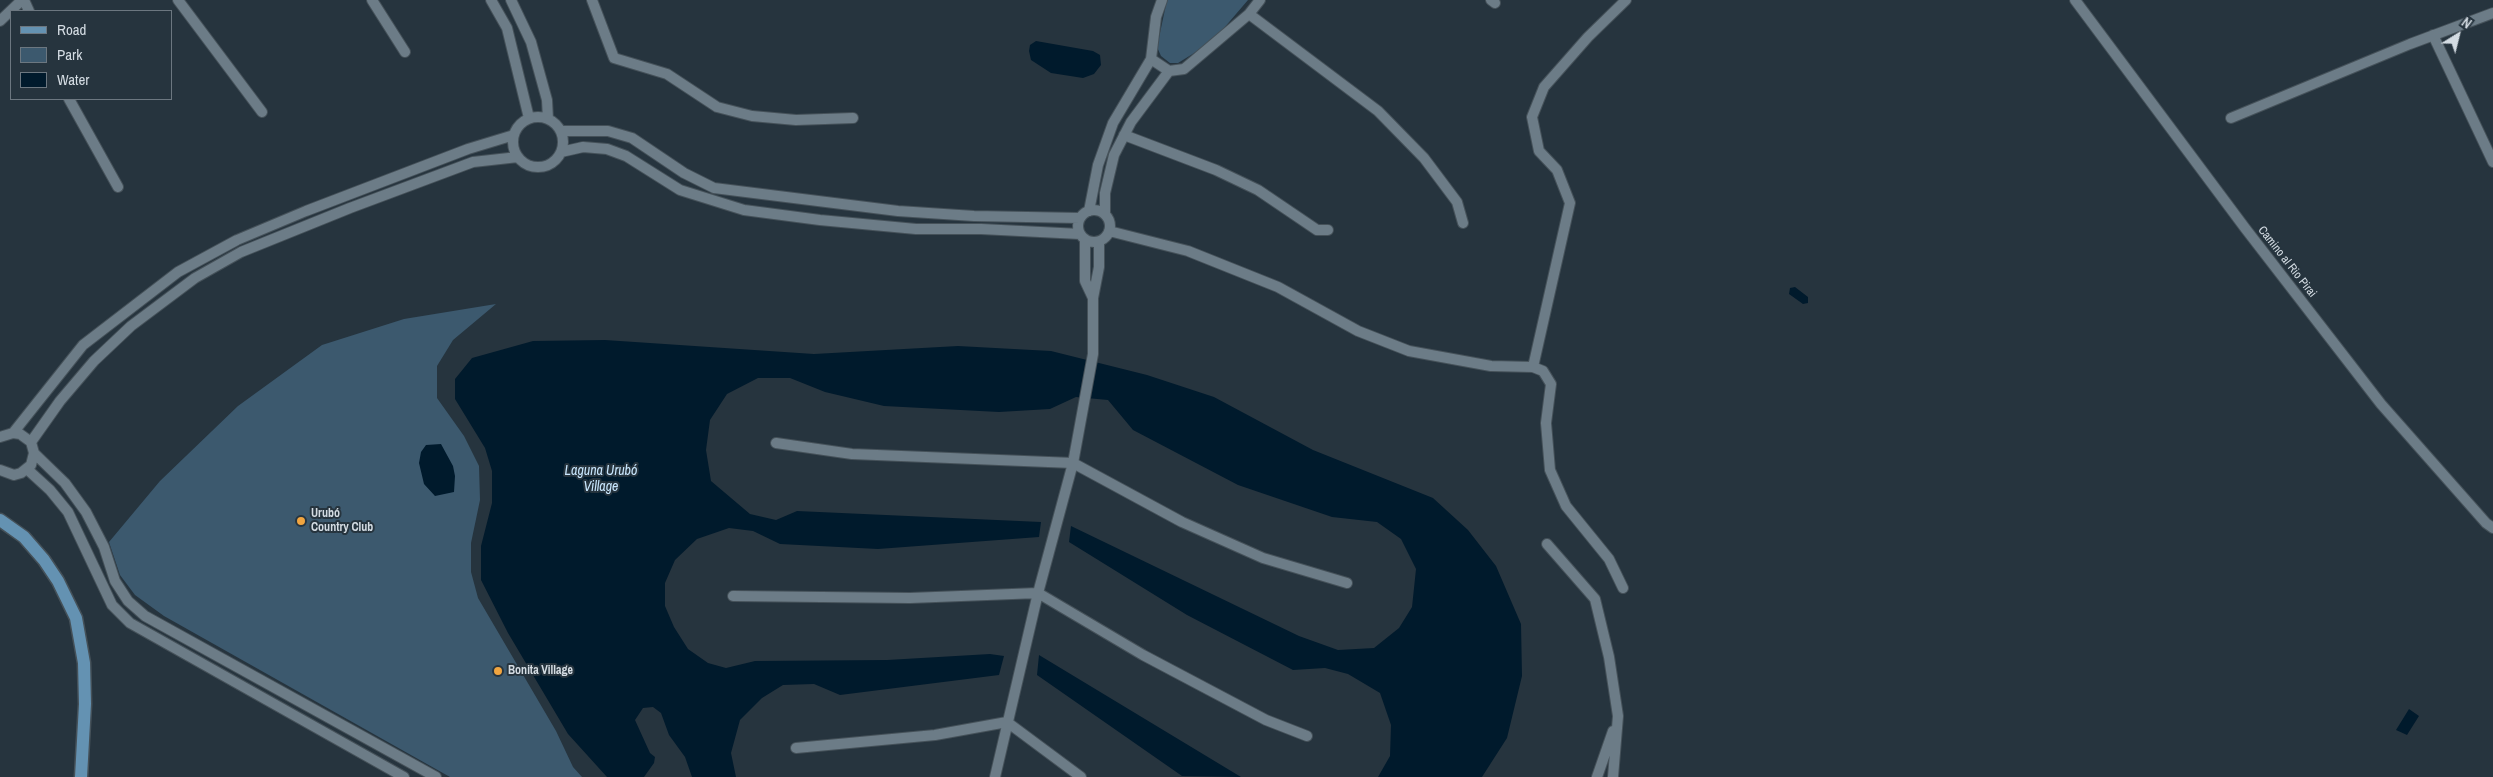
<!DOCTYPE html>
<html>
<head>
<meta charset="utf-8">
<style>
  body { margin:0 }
  #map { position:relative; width:2493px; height:777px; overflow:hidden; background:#26343e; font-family:"Archivo Narrow",sans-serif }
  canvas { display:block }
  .legend { position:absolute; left:10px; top:10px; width:162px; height:90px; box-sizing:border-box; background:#26343e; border:1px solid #6c7780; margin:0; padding:6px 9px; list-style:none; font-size:15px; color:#d4dce3 }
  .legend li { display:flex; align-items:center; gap:10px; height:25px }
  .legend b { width:25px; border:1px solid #6c7780 }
  .north { position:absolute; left:2433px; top:10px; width:50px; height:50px; -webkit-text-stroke:4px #26343e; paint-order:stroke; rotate:36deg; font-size:14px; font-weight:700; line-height:20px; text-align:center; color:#d4dce3 }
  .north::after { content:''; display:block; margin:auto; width:18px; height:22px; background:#d4dce3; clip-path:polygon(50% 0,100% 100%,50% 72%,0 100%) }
</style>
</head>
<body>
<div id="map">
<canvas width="2493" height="777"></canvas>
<ul class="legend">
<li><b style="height:6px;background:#6492b2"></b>Road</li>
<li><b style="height:14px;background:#3c596e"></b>Park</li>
<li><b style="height:14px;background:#001a2c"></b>Water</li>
</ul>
<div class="north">N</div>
</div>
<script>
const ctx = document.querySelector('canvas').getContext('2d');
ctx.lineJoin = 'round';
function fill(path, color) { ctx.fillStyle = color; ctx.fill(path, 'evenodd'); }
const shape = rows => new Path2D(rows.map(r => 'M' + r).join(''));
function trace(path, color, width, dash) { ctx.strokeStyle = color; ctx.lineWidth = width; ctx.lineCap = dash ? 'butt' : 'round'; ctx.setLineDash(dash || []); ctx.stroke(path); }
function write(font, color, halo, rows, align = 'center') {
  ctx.font = font + ' "Archivo Narrow",sans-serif'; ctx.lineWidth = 4; ctx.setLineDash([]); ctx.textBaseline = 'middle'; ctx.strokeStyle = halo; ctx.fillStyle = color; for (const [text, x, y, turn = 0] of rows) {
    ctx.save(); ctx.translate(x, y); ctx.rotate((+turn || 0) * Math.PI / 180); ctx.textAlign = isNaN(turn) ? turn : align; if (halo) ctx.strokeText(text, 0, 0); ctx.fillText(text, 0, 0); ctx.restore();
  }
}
const green = shape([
  [1167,0,1248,0,1212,42,1178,63,1170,63,1161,56,1157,47],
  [496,304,453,340,437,366,437,398,464,436,479,466,480,500,471,543,471,572,478,598,556,731,573,767,582,777,450,777,164,616,135,595,120,575,109,542,160,481,238,406,322,345,404,319]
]);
const water = shape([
  [1036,41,1093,51,1100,55,1101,65,1094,74,1083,78,1051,73,1031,60,1029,51,1030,45],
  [1795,287,1808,297,1808,303,1803,304,1789,294,1790,288],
  [605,340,814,354,958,346,1051,351,1147,375,1214,397,1313,450,1433,498,1468,530,1496,566,1521,624,1522,676,1507,738,1482,777,1378,777,1390,756,1391,725,1380,693,1348,674,1325,668,1293,670,1187,615,1069,542,1071,526,1299,636,1338,650,1374,648,1399,628,1412,607,1416,569,1401,539,1377,522,1332,517,1238,485,1133,430,1108,400,1076,397,1050,409,999,412,884,406,825,392,790,378,758,378,727,394,710,420,706,450,711,481,750,514,776,520,797,511,1041,522,1039,537,878,549,780,544,753,531,729,528,697,539,675,560,665,583,665,606,674,627,688,649,708,663,726,668,755,661,887,660,990,654,1004,656,999,675,840,695,814,684,783,685,762,698,740,720,731,753,736,777,692,777,685,757,669,735,661,713,653,707,643,708,635,720,650,753,655,757,654,763,644,777,607,777,568,734,508,633,481,580,481,546,492,503,492,471,485,448,455,399,455,379,472,358,533,341],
  [441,444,453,466,455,476,454,492,435,496,424,484,419,463,421,452,426,445],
  [1039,655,1241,777,1182,776,1037,675],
  [2409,709,2419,716,2407,735,2396,730]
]);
const street = shape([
  [24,0,29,11],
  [178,0,262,112],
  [372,0,405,52],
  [491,0,507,28,529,118],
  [511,0,531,42,547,100,548,119],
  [592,0,614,58,667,74,717,107,752,116,796,120,853,118],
  [1491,0,1495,3],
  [2075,0,2245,228,2381,404,2486,523,2493,528],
  [1249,14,1378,111,1424,158,1457,202,1463,223],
  [0,21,22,0],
  [2433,35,2493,162],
  [1151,59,1169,71,1184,69,1249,14,1260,0],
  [69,99,118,187],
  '513 142a25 25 0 1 1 50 0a25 25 0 1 1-50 0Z',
  [2231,118,2410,44,2493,13],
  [561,131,608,131,632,138,684,173,714,188,898,211,974,216,1080,218],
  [1124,135,1216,170,1258,190,1317,230,1328,230],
  [561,152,583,147,607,149,626,156,680,190,744,210,820,220,916,229,981,229,1080,234],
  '1078 226a16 16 0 1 1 32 0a16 16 0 1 1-32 0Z',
  [1089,211,1098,165,1113,123,1151,59,1156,17,1162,0],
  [1105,214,1105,193,1114,155,1131,122,1169,71],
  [1109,231,1188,251,1278,287,1358,331,1409,351,1491,366,1533,367,1543,371,1551,384,1546,423,1550,470,1566,506,1609,559,1623,588],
  [1085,239,1085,281,1093,298],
  [1533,367,1570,203,1557,170,1539,151,1532,117,1544,87,1588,37,1626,0],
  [13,433,83,345,178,272,237,240,306,211,468,149,514,135],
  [0,437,13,433,20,434,31,442,34,453,31,465,21,473,14,475,0,470],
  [31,442,60,401,94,361,131,326,195,278,241,252,350,208,473,162,518,157],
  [776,443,852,454,1073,463,1182,522,1263,558,1347,583],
  [34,453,65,483,86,512,104,547,115,581,128,601,145,616,436,777],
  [27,469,50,490,68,512,112,605,130,623,404,777],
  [1547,544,1595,599,1609,657,1618,716,1613,777],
  [733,596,910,598,1038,593,1143,655,1266,720,1307,736],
  [796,748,935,735,1007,722,1081,777],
  [995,777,1038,593,1073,463,1093,354,1093,298,1099,267,1099,242],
  [1597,777,1613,731]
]);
const primary = shape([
  [0,520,24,537,44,560,58,581,76,618,84,663,85,704,81,777]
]);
const markers = [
  [301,521,5,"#f1a540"],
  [498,671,5,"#f1a540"]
];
const streetNames = [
  ["Camino al Rio Pirai",2287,262,52]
];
const poiNames = [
  ["Urubó",311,514],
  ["Country Club",311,528],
  ["Bonita Village",508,671]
];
const waterNames = [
  ["Laguna Urubó",601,471],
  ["Village",601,487]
];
fill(green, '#3c596e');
fill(water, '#001a2c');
trace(street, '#455159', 12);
trace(primary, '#455159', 15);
trace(street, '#6c7c87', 10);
trace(primary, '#6492b2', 12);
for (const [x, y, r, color] of markers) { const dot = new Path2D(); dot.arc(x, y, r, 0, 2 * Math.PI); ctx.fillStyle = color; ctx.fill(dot); trace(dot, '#26343e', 2); }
write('12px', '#d4dce3', '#26343e', streetNames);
write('bold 12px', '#d4dce3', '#26343e', poiNames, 'left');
write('italic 14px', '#c8e6fd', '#26343e', waterNames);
</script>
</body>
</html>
